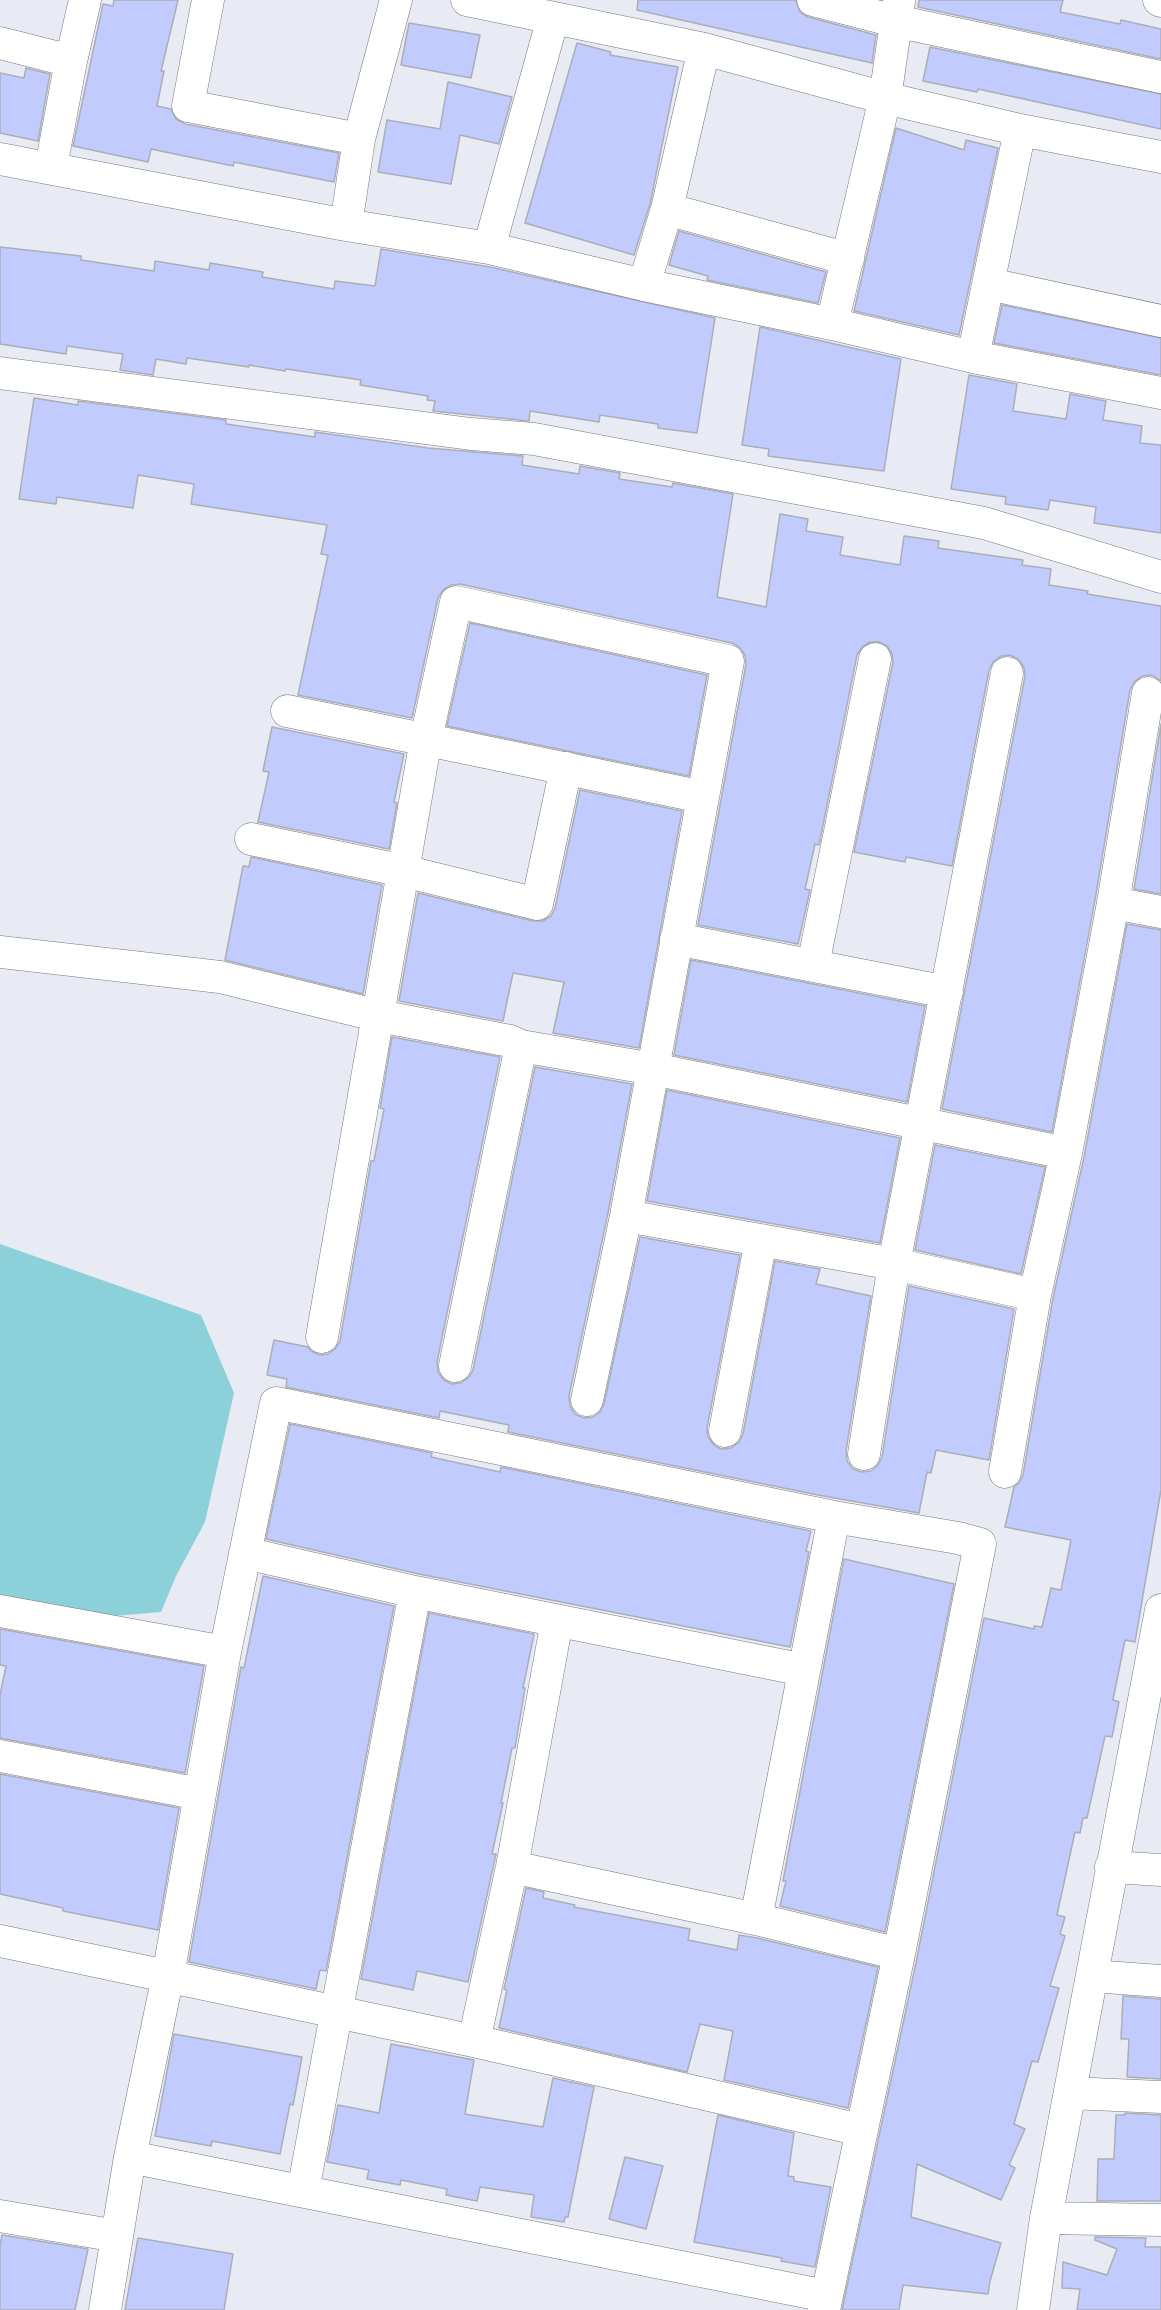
<!DOCTYPE html>
<html>
<head>
<meta charset="utf-8">
<style>
  body { margin:0 }
  canvas { display:block; background:#e8eaf4 }
</style>
</head>
<body>
<canvas width="1161" height="2310"></canvas>
<script>
const ctx = document.querySelector('canvas').getContext('2d');
ctx.lineJoin = 'round';
function fill(path, color) { ctx.fillStyle = color; ctx.fill(path, 'evenodd'); }
const shape = rows => new Path2D(rows.map(r => 'M' + r).join(''));
function trace(path, color, width, dash) { ctx.strokeStyle = color; ctx.lineWidth = width; ctx.lineCap = dash ? 'butt' : 'round'; ctx.setLineDash(dash || []); ctx.stroke(path); }
const water = shape([
  [0,1244,201,1315,234,1393,205,1522,176,1576,161,1612,79,1619,0,1604]
]);
const building = shape([
  [114,0,178,0,161,71,164,71,157,106,171,109,176,119,185,124,339,153,334,182,234,162,233,166,151,149,148,162,73,146,103,4,113,6,114,0],
  [638,0,796,0,800,12,808,17,876,35,872,63,637,10,638,0],
  [919,0,1063,0,1060,12,1120,24,1121,20,1161,29,1161,59,918,7,919,0],
  [409,23,480,35,471,78,401,65,409,23],
  [577,43,611,52,610,55,678,67,650,204,634,255,525,223,577,43],
  [930,47,1161,94,1161,129,978,89,977,92,923,81,930,47],
  [26,68,50,74,38,141,0,133,0,73,24,78,26,68],
  [448,82,512,97,499,144,460,135,451,184,378,172,387,120,440,129,448,82],
  [896,128,964,150,966,140,998,148,959,335,854,311,896,128],
  [679,231,826,272,818,303,707,280,708,276,669,265,679,231],
  [0,247,81,256,81,260,154,271,155,261,209,270,210,263,263,272,262,277,334,289,335,281,375,286,381,249,490,267,715,318,697,433,658,428,658,424,600,415,599,422,530,411,529,421,433,411,435,401,427,400,428,396,360,385,361,380,286,369,285,371,249,365,249,367,187,358,186,364,156,359,153,375,120,370,123,354,67,346,66,354,0,344,0,247],
  [1002,305,1161,338,1161,375,994,343,1002,305],
  [760,327,901,359,884,471,768,456,769,449,742,445,760,327],
  [969,375,1017,384,1013,411,1066,419,1070,394,1106,401,1103,420,1142,426,1140,443,1161,445,1161,533,1094,523,1096,507,1050,500,1048,510,1005,504,1006,497,951,489,969,375],
  [34,398,78,405,78,401,226,420,226,424,315,437,315,432,428,448,523,456,522,465,579,474,580,466,620,473,619,479,672,487,673,483,733,494,717,597,766,607,780,514,808,519,806,531,843,537,840,555,900,565,904,536,939,541,938,548,1023,560,1022,565,1051,569,1049,585,1088,591,1087,594,1161,606,1161,681,1152,675,1142,676,1135,681,1130,690,1095,900,1052,1132,942,1109,1025,676,1024,667,1018,659,1010,655,1001,656,993,662,989,670,952,866,906,857,905,862,854,852,893,662,892,654,887,646,879,642,870,642,862,647,857,655,819,845,815,844,805,889,810,890,798,944,698,925,746,664,745,655,739,647,732,643,460,584,451,585,443,590,438,598,412,718,298,695,328,555,321,554,327,525,191,504,194,484,138,475,133,508,57,497,56,504,19,499,34,398],
  [470,623,707,675,689,776,447,726,470,623],
  [1161,724,1161,894,1134,889,1161,724],
  [272,727,404,754,394,802,397,803,389,849,258,822,269,772,263,771,272,727],
  [580,790,682,811,639,1048,553,1033,564,982,513,973,503,1021,399,1001,418,893,533,921,543,921,551,916,555,908,580,790],
  [251,857,382,885,363,994,225,960,243,866,249,867,251,857],
  [1127,924,1161,930,1161,1490,1135,1642,1125,1640,1113,1700,1119,1702,1112,1737,1105,1736,1087,1818,1083,1818,1080,1833,1075,1832,1057,1915,1065,1917,1060,1934,1065,1936,1050,1986,1059,1988,1038,2062,1032,2061,1014,2124,1025,2129,1009,2165,1015,2168,1001,2200,917,2164,911,2217,1001,2243,990,2281,988,2294,903,2285,899,2310,842,2310,917,1958,984,1618,1034,1629,1034,1626,1042,1627,1051,1588,1061,1590,1071,1540,1005,1527,1014,1487,1019,1483,1023,1475,1053,1298,1084,1157,1127,924],
  [691,960,925,1006,907,1102,674,1055,691,960],
  [392,1037,500,1057,437,1362,438,1372,444,1380,452,1384,461,1383,469,1377,473,1370,535,1067,632,1084,608,1213,569,1396,570,1406,575,1414,584,1418,593,1417,600,1412,604,1404,640,1237,740,1255,707,1428,708,1437,714,1445,721,1449,731,1448,739,1442,743,1434,775,1261,820,1269,816,1284,871,1296,846,1451,847,1461,852,1468,861,1472,871,1471,878,1465,882,1457,909,1286,1014,1309,989,1460,936,1450,931,1473,927,1472,919,1513,818,1495,508,1432,509,1425,440,1411,439,1418,286,1387,287,1379,267,1375,274,1340,308,1347,311,1351,320,1355,328,1354,335,1349,340,1341,371,1161,374,1161,384,1109,380,1108,392,1037],
  [667,1090,900,1138,880,1243,647,1201,667,1090],
  [935,1145,1045,1167,1021,1274,915,1250,935,1145],
  [290,1424,432,1453,431,1457,500,1472,501,1467,811,1531,806,1551,809,1552,790,1647,419,1574,266,1539,290,1424],
  [844,1559,954,1584,885,1932,780,1906,786,1881,783,1881,844,1559],
  [263,1576,394,1606,326,1971,320,1970,316,1989,189,1962,241,1667,244,1668,263,1576],
  [429,1613,534,1634,523,1688,525,1688,515,1748,512,1748,501,1803,503,1803,492,1854,496,1854,494,1863,468,1982,417,1971,413,1990,361,1979,429,1613],
  [0,1629,204,1666,185,1773,0,1738,0,1695,6,1666,0,1665,0,1629],
  [0,1774,179,1808,158,1930,63,1911,63,1908,0,1894,0,1774],
  [526,1888,544,1892,543,1898,575,1905,574,1907,690,1929,688,1940,737,1950,739,1935,757,1938,878,1967,848,2108,724,2080,733,2031,700,2024,687,2072,499,2028,507,1990,504,1989,526,1888],
  [1123,1996,1161,1999,1161,2079,1127,2077,1129,2039,1121,2039,1123,1996],
  [174,2034,302,2057,293,2105,290,2104,280,2154,212,2141,211,2146,155,2136,174,2034],
  [391,2044,474,2060,465,2114,543,2127,553,2078,594,2087,568,2217,565,2217,564,2222,531,2217,534,2195,480,2187,477,2201,446,2195,447,2189,401,2180,400,2185,367,2179,369,2170,327,2162,338,2105,379,2113,391,2044],
  [1125,2113,1161,2115,1161,2201,1097,2201,1098,2159,1114,2159,1116,2115,1125,2115,1125,2113],
  [718,2115,794,2133,788,2176,794,2177,794,2181,831,2187,815,2267,781,2261,782,2258,694,2242,718,2115],
  [625,2157,663,2166,646,2229,609,2219,625,2157],
  [2,2235,88,2249,75,2310,0,2310,0,2246,2,2235],
  [1095,2237,1146,2238,1145,2247,1161,2247,1161,2310,1077,2310,1080,2289,1062,2288,1063,2262,1107,2275,1117,2249,1095,2240,1095,2237],
  [138,2238,233,2254,224,2310,125,2310,138,2238]
]);
const minor = shape([
  [208,0,188,106,359,139,396,0],
  [467,0,704,49,885,98,1020,130,1161,157],
  [813,0,895,21,1161,77],
  [1159,0,1161,1],
  [553,18,489,248,644,285,832,324,973,357,1020,130],
  [0,43,71,61,85,0],
  [0,159,346,225,489,248],
  [51,167,71,61],
  [667,209,848,259],
  [346,225,359,139],
  [989,284,1161,321],
  [644,285,667,209,704,49],
  [832,324,885,98,899,2],
  [973,357,1161,393],
  [0,373,471,434,534,439,984,523,1161,577],
  [287,711,703,797],
  [251,839,404,871,537,904,566,768],
  [1113,903,1161,912],
  [676,939,947,992],
  [0,952,220,977,379,1016,510,1041,521,1046,653,1069,1066,1153],
  [813,965,875,659],
  [626,1216,894,1264,1035,1295],
  [322,1337,426,739,456,602,728,661,626,1216,587,1400],
  [455,1366,521,1046],
  [725,1431,761,1240],
  [864,1454,894,1264,1007,673],
  [1005,1472,1035,1295,1066,1153,1113,903,1148,693],
  [245,1553,415,1592,804,1670],
  [0,1611,225,1652],
  [0,1756,200,1794],
  [512,1867,756,1919,899,1954],
  [1111,1867,1161,1870],
  [756,1919,834,1517],
  [0,1941,474,2041,861,2130],
  [1092,1976,1161,1981],
  [474,2041,512,1867,557,1621],
  [1070,2093,1161,2097],
  [130,2157,826,2296],
  [303,2191,415,1592],
  [0,2216,117,2236],
  [1046,2218,1161,2220],
  [105,2310,130,2157,168,1976,225,1652,276,1403,834,1517,958,1538,980,1544,899,1954,824,2310],
  [1033,2310,1046,2218,1161,1610]
]);
fill(water, '#8cd1d9');
fill(building, '#c2cbfd');
trace(building, '#acaeb7', 1.5);
trace(minor, '#767881', 33);
trace(minor, '#fff', 32);
</script>
</body>
</html>
